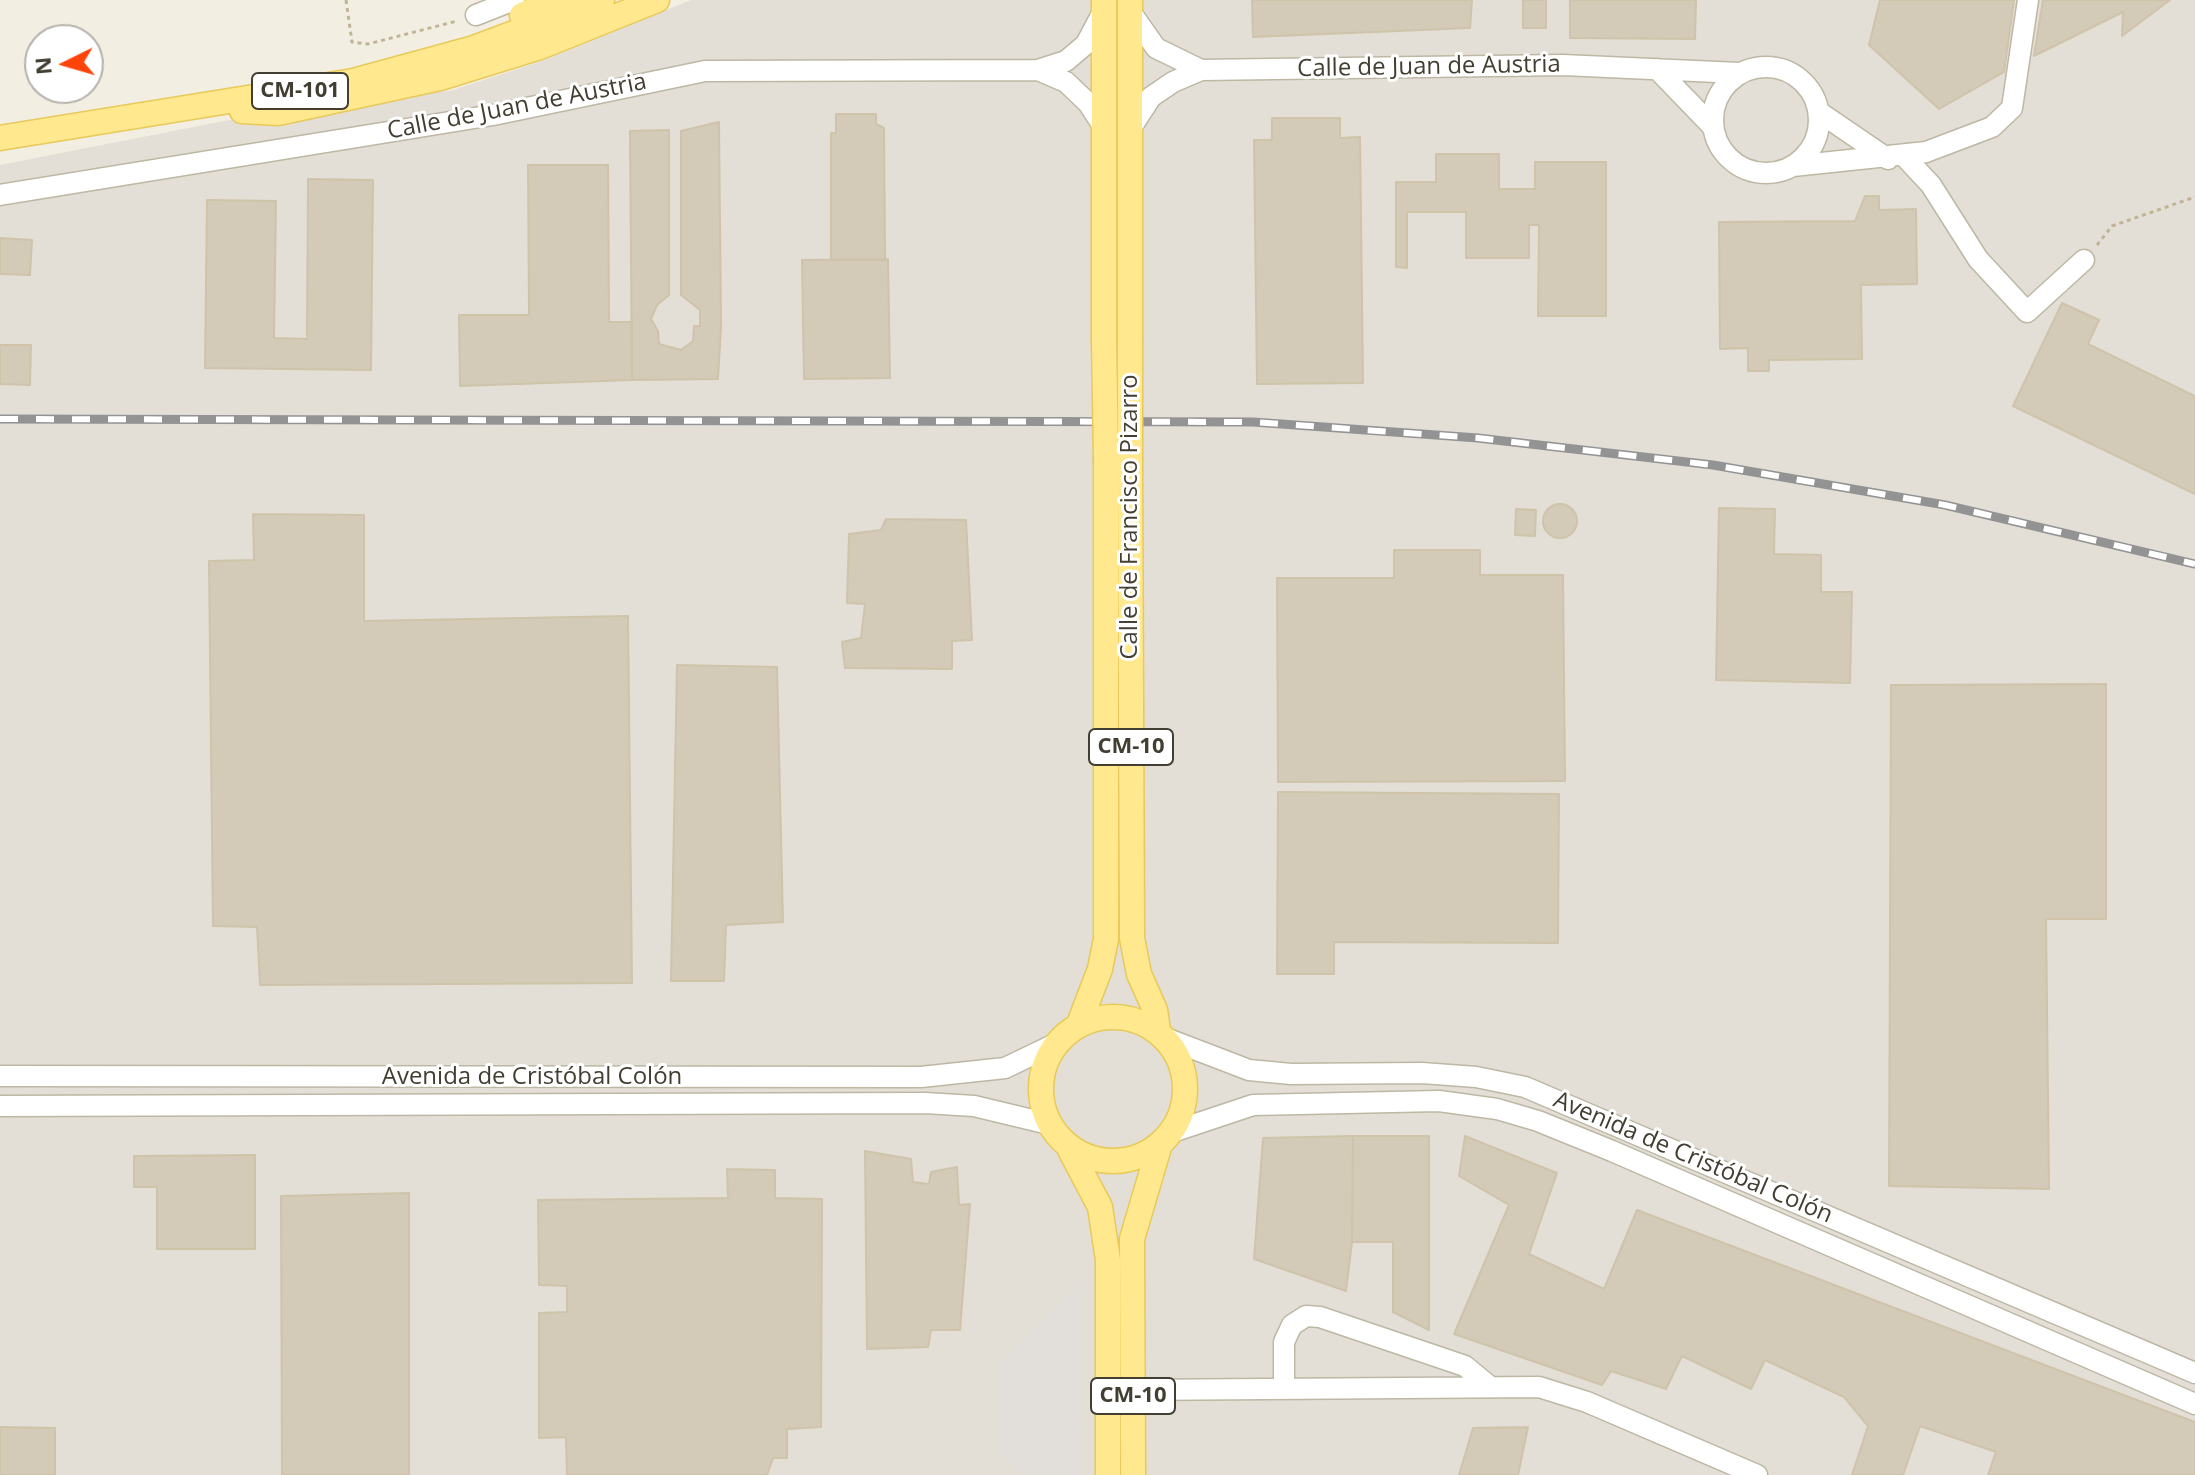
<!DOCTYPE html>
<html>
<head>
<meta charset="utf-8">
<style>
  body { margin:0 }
  #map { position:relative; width:2195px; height:1475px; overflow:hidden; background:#f2eee2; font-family:"Open Sans",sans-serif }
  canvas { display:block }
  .north { position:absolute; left:24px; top:24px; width:80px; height:80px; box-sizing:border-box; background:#fff; border:2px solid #b4b2ad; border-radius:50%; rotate:265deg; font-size:22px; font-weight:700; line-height:32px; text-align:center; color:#433e32 }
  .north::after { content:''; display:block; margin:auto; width:28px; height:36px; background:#ff440b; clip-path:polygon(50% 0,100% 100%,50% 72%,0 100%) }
</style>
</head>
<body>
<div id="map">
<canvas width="2195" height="1475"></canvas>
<div class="north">N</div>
</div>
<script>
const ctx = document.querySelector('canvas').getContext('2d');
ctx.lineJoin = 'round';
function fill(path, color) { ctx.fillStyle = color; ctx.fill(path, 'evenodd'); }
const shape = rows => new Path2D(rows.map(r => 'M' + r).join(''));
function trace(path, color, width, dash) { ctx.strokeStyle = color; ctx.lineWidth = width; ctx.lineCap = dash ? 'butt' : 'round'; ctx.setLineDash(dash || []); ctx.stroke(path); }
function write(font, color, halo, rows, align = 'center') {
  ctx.font = font + ' "Open Sans",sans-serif'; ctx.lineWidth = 6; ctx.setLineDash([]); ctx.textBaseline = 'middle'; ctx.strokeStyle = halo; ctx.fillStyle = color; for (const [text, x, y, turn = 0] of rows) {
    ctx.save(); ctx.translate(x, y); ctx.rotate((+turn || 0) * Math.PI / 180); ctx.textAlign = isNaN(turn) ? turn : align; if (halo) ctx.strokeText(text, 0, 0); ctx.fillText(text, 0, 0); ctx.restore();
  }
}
const industrial = shape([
  [691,0,2195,0,2195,1475,0,1475,0,165,331,100,450,91,542,61]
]);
const parking = shape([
  [1083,1280,1079,1475,1025,1475,997,1451,998,1363]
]);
const building = shape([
  [1252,0,1472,0,1470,28,1253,37,1252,0],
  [1523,0,1546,0,1546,28,1523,28,1523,0],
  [1570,0,1696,0,1695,39,1570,38,1570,0],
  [1880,0,2014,0,2004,72,1939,109,1869,45,1880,0],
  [2043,0,2170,0,2122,36,2123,12,2034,56,2043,0],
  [836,114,876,114,876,124,884,128,885,260,831,260,831,133,836,133,836,114],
  [1272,118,1340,118,1340,138,1360,137,1363,383,1257,384,1254,140,1272,140,1272,118],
  [719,122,721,327,718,379,632,380,630,131,669,130,669,295,657,305,651,319,658,331,659,344,681,350,693,341,694,326,700,326,700,310,681,295,681,131,719,122],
  [1436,154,1499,154,1499,189,1535,189,1535,162,1606,162,1606,316,1538,316,1539,225,1529,225,1529,258,1466,258,1466,212,1407,212,1407,268,1396,267,1396,182,1436,182,1436,154],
  [528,165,608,165,609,322,632,322,632,380,460,386,459,315,529,315,528,165],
  [308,179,373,180,371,370,205,368,207,200,276,201,274,338,307,339,308,179],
  [1865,196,1879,196,1879,210,1916,209,1917,284,1861,285,1862,359,1769,360,1769,371,1748,371,1748,348,1720,349,1719,222,1855,221,1865,196],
  [0,238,32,240,30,275,0,274,0,238],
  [888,259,890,378,804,379,802,260,888,259],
  [2062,303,2099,320,2088,344,2195,396,2195,494,2013,406,2062,303],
  [0,345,31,345,30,385,0,384,0,345],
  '1543 521a17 17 0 1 1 34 0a17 17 0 1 1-34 0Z',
  [1719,508,1775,509,1774,554,1821,555,1821,592,1852,592,1850,683,1716,680,1719,508],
  [1516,509,1536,510,1535,536,1515,535,1516,509],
  [253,514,364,515,364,621,628,616,632,983,260,985,257,927,213,926,209,561,254,560,253,514],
  [886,519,966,520,972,640,952,641,952,669,845,668,842,642,861,638,865,604,847,603,849,534,881,530,886,519],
  [1394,550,1480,550,1480,575,1563,575,1565,781,1278,782,1277,578,1394,578,1394,550],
  [677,665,777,667,783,922,726,925,724,981,671,981,677,665],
  [2106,684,2106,919,2046,919,2049,1189,1889,1186,1891,685,2106,684],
  [1278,792,1559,794,1558,943,1334,942,1334,974,1277,974,1278,792],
  [1353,1136,1352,1242,1346,1291,1254,1259,1263,1138,1353,1136],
  [1353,1136,1429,1136,1429,1330,1393,1312,1393,1242,1352,1242,1353,1136],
  [1465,1136,1557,1173,1529,1254,1604,1289,1637,1210,2195,1422,2195,1475,1988,1475,1996,1452,1920,1426,1903,1475,1852,1475,1868,1426,1844,1397,1765,1360,1751,1389,1682,1356,1666,1389,1611,1371,1602,1385,1454,1334,1509,1205,1459,1176,1465,1136],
  [865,1151,911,1159,913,1182,929,1184,931,1172,957,1167,959,1205,970,1204,960,1330,931,1330,928,1347,867,1349,865,1151],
  [255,1155,255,1249,157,1249,157,1187,134,1187,134,1156,255,1155],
  [727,1169,775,1170,775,1198,822,1199,821,1427,787,1429,787,1458,773,1458,767,1475,567,1475,566,1437,539,1438,539,1313,567,1312,567,1286,539,1285,538,1200,728,1198,727,1169],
  [409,1193,409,1475,282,1475,281,1196,409,1193],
  [0,1427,55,1428,55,1475,0,1475,0,1427],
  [1528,1427,1518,1475,1459,1475,1473,1428,1528,1427]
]);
const path = shape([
  [346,0,352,42,368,44,457,21],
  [2097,245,2112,226,2195,197]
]);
const minor = shape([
  [476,15,514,0],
  '1713 120a53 53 0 1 1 106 0a53 53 0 1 1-106 0Z',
  [1657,69,1713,127],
  [1201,70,1563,65,1739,73],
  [1819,112,1888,159],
  [1103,126,1088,103,1066,82,1038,70,1066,61,1086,44,1104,10],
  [1129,131,1151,97,1173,82,1201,70,1156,48,1130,11],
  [1904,156,1931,185,1978,259,2027,312,2084,260],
  [1793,166,1926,152,1992,127,2012,108,2028,0],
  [0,195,493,115,705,71,1038,70],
  [1168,1039,1249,1070,1291,1074,1422,1073,1476,1077,1525,1087,2195,1373],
  [0,1076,921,1077,1005,1068,1057,1043],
  [0,1106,925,1103,974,1106,1049,1124],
  [1169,1133,1253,1105,1439,1101,1497,1109,1538,1121,1612,1151,2195,1404],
  [1284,1388,1284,1342,1292,1325,1306,1316,1320,1317,1465,1366,1488,1385],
  [1133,1390,1539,1387,1587,1402,1757,1475]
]);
const major = shape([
  [1104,0,1104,339],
  [1130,0,1130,338],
  [522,15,557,0],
  [242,111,278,113,440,78,540,47,657,0],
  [0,138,353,81,474,48,602,0],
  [1130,461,1132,938,1139,974,1155,1010,1158,1030],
  '1041 1089a72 72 0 1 1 144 0a72 72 0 1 1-144 0Z',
  [1079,1024,1100,969,1106,939,1106,459],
  [1070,1150,1100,1207,1108,1260,1108,1475],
  [1133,1475,1132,1239,1160,1144]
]);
const rail = shape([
  [0,419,1253,422,1478,438,1713,465,1945,505,2195,564]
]);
const majorBridge = shape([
  [1130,338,1130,461],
  [1104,339,1106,459]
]);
const shields = [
  [300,91,96],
  [1131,747,84],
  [1133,1396,84]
];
const shieldNames = [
  ["CM-101",300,91],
  ["CM-10",1131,747],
  ["CM-10",1133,1396]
];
const streetNames = [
  ["Calle de Juan de Austria",1429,67,-1],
  ["Calle de Juan de Austria",517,107,-11],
  ["Calle de Francisco Pizarro",1130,517,-90],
  ["Avenida de Cristóbal Colón",532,1077],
  ["Avenida de Cristóbal Colón",1693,1158,23]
];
fill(industrial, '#e3dfd7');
fill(parking, '#e2dfdb');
fill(building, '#d3cbb7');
trace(building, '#cfc3aa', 2);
trace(minor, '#bdb7a4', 23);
trace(major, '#e8c959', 27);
trace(path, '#c0b495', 3, [4, 4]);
trace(minor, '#fff', 20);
trace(major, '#ffe88d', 24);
trace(rail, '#939393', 9);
trace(rail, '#fff', 6, [18]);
trace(majorBridge, '#e8c959', 27, []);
trace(majorBridge, '#ffe88d', 24);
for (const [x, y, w] of shields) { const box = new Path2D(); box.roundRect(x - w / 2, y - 18, w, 36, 6); ctx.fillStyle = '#fff'; ctx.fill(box); trace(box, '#433e32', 2); }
write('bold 22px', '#433e32', null, shieldNames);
write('24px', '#433e32', '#fff', streetNames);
</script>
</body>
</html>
